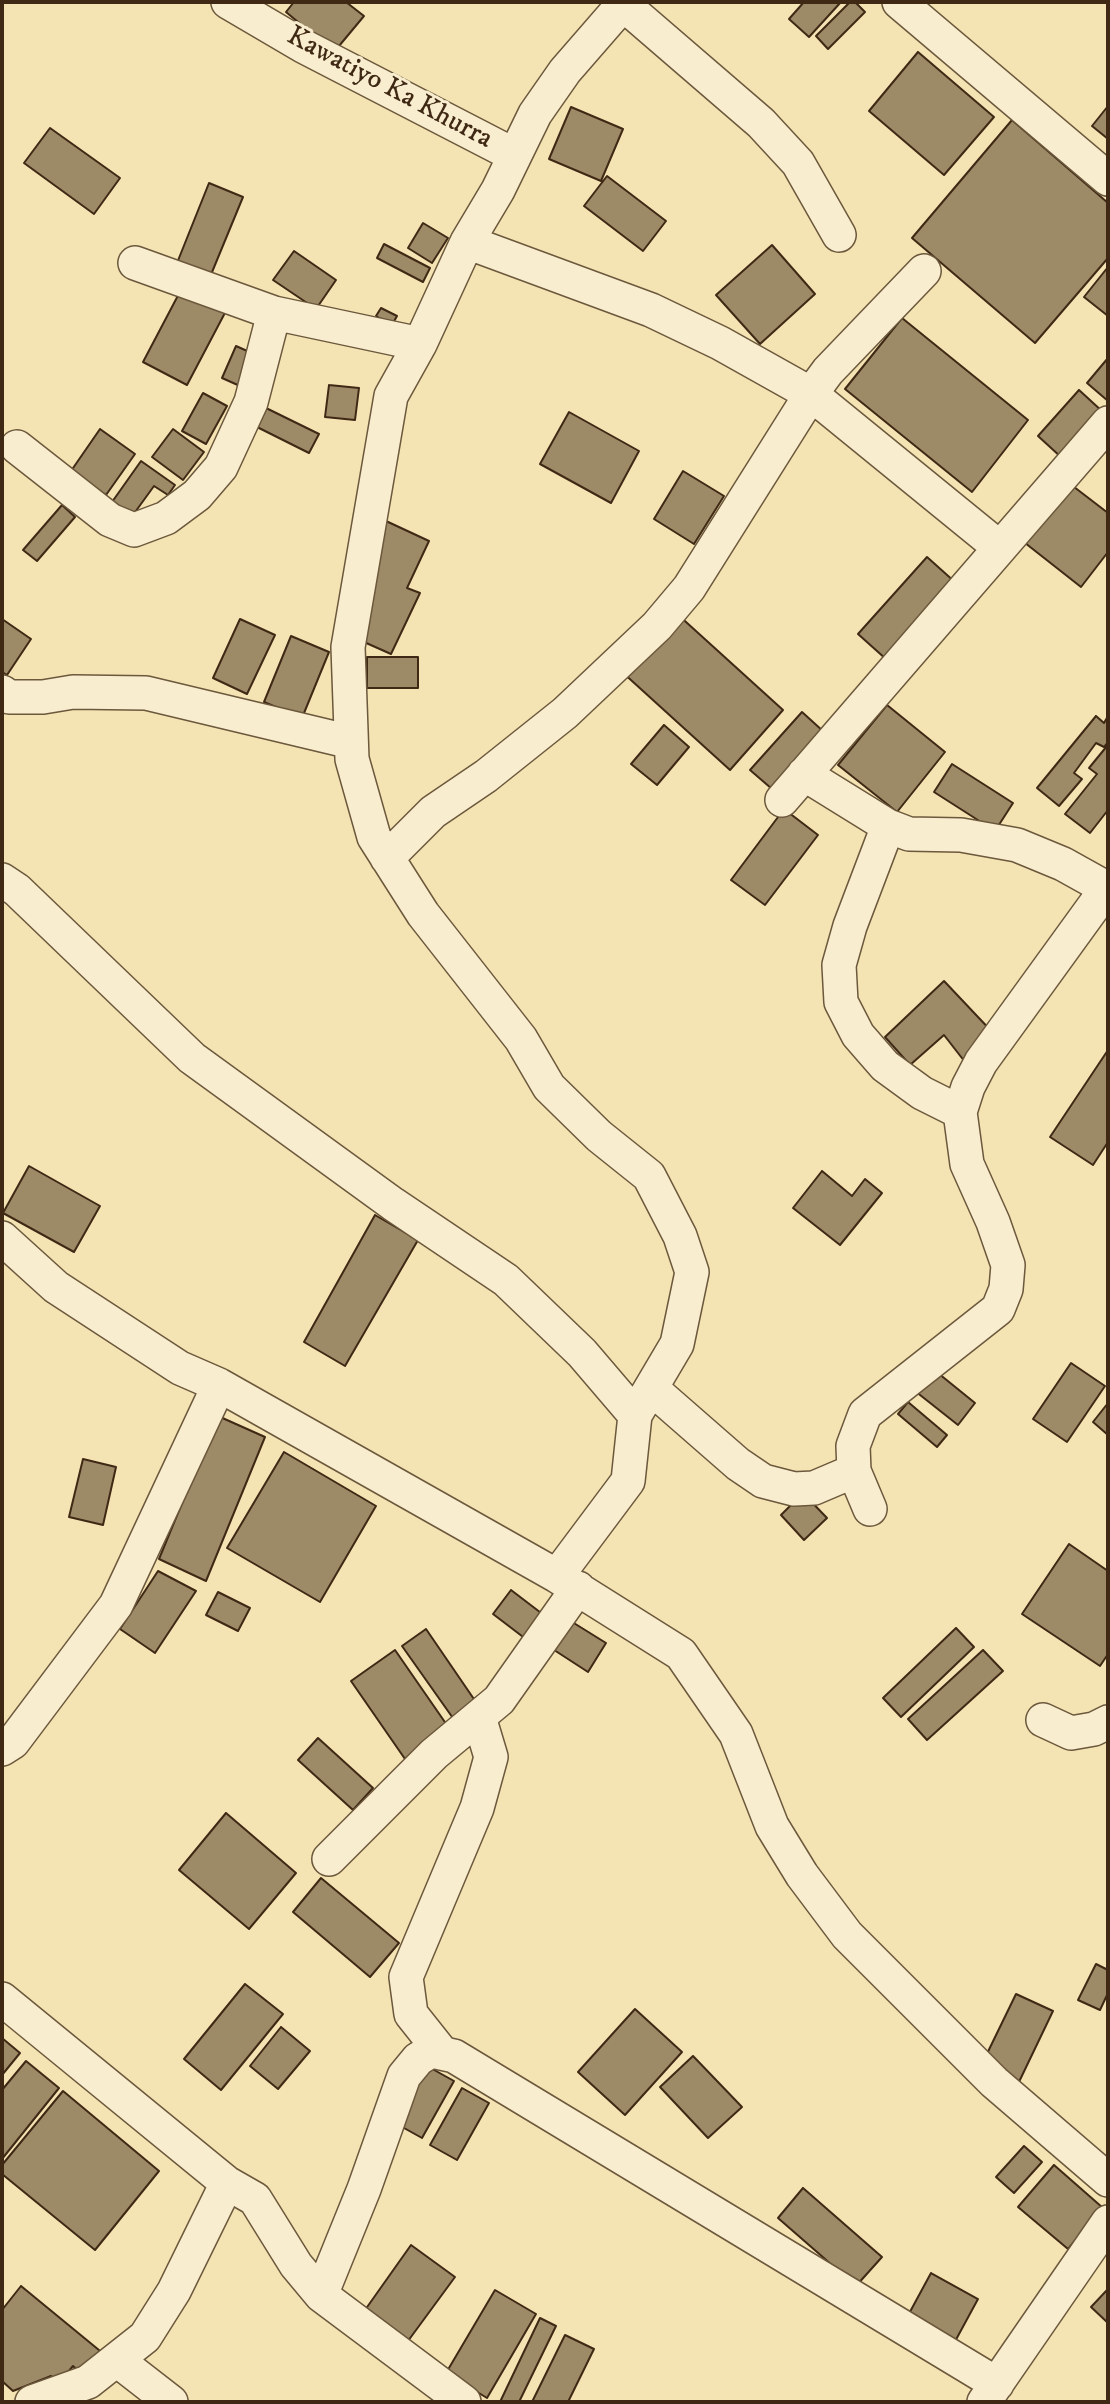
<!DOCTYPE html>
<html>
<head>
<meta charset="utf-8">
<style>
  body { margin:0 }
  #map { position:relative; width:1110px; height:2404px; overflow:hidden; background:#f4e3b3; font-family:"IM FELL DW Pica",serif }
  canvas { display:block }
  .frame { position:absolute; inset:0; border:4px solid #3f2915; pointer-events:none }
</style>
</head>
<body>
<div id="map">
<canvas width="1110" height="2404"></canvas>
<div class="frame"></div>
</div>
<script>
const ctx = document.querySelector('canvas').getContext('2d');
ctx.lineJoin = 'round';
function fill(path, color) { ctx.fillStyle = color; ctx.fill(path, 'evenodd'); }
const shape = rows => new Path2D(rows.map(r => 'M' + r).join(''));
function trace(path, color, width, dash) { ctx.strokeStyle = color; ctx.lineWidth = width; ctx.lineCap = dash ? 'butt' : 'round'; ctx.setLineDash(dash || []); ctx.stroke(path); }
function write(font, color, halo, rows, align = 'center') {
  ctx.font = font + ' "IM FELL DW Pica",serif'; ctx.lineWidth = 6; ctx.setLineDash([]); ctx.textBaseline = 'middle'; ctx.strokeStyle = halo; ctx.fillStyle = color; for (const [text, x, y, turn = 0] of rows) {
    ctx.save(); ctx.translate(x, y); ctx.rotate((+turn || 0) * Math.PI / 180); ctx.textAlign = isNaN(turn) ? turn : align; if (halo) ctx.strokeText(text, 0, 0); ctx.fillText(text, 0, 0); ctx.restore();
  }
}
const building = shape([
  [294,2,346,2,364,16,334,52,286,12,294,2],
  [804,2,841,2,809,37,789,19,804,2],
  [850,2,855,2,865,12,828,49,816,36,850,2],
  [918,52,994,117,944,175,869,111,918,52],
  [1108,106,1108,139,1092,126,1108,106],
  [571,107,623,129,601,181,549,159,571,107],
  [1012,120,1108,203,1108,258,1035,343,912,238,1012,120],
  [50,128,120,178,94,214,24,163,50,128],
  [607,176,666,221,643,251,584,206,607,176],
  [209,183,243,197,210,277,177,263,209,183],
  [423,223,448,238,432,263,408,248,423,223],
  [384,244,430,268,423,282,377,258,384,244],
  [772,245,815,294,760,344,716,295,772,245],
  [294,251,336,280,316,309,273,280,294,251],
  [1108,267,1108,316,1084,297,1108,267],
  [183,286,227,309,187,385,143,362,183,286],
  [381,308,397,316,392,325,376,316,381,308],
  [902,318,1028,420,972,492,845,389,902,318],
  [236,346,254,354,240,386,222,378,236,346],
  [1108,358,1108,401,1087,383,1108,358],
  [329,385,359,388,355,420,325,417,329,385],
  [1079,390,1103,412,1062,458,1038,436,1079,390],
  [203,393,227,406,206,444,182,431,203,393],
  [266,408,319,434,309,453,257,427,266,408],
  [569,412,639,451,611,503,540,464,569,412],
  [100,429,135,454,106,495,71,471,100,429],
  [173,429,204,452,183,480,152,457,173,429],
  [141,461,175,485,168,495,154,486,133,515,112,502,141,461],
  [683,471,724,496,694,544,654,519,683,471],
  [1065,480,1108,513,1108,552,1081,587,1020,539,1065,480],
  [62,505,75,517,37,561,23,550,62,505],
  [386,521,429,541,407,588,420,593,391,654,364,642,386,521],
  [927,557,956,583,887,660,858,634,927,557],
  [675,612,783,710,730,770,621,671,675,612],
  [2,619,31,639,7,675,2,672,2,619],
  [240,619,275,635,247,694,213,678,240,619],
  [291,636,329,652,302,718,264,702,291,636],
  [367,657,418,657,418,688,367,688,367,657],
  [887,705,945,752,897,812,838,765,887,705],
  [802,712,824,732,772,789,750,770,802,712],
  [1096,716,1104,723,1108,716,1108,742,1104,747,1096,743,1074,773,1082,779,1059,806,1037,788,1096,716],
  [664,725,689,747,657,785,631,764,664,725],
  [1107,746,1108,810,1090,833,1065,814,1097,774,1089,768,1107,746],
  [952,764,1013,803,995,831,934,792,952,764],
  [784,809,818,835,765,905,731,880,784,809],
  [944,981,995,1035,965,1062,944,1035,910,1065,885,1037,944,981],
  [1108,1050,1108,1142,1093,1165,1050,1137,1108,1050],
  [29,1166,100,1206,74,1252,3,1213,29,1166],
  [822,1171,852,1196,865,1179,882,1193,840,1245,793,1208,822,1171],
  [375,1215,418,1240,345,1366,304,1342,375,1215],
  [1071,1363,1105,1386,1067,1442,1033,1419,1071,1363],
  [933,1369,975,1403,958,1425,915,1391,933,1369],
  [908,1402,947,1435,937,1447,898,1414,908,1402],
  [1108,1403,1108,1435,1093,1422,1108,1403],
  [218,1416,265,1437,206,1581,159,1559,218,1416],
  [284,1452,376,1506,320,1602,227,1548,284,1452],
  [83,1459,116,1467,103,1525,69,1517,83,1459],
  [803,1493,827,1518,804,1540,781,1515,803,1493],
  [1069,1544,1108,1571,1108,1654,1100,1666,1022,1614,1069,1544],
  [158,1571,196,1591,155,1653,120,1629,158,1571],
  [511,1590,549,1619,531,1643,493,1614,511,1590],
  [218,1592,250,1608,238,1631,206,1615,218,1592],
  [569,1620,606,1643,588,1672,551,1648,569,1620],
  [956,1628,974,1647,901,1717,883,1698,956,1628],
  [426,1629,478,1705,455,1721,402,1646,426,1629],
  [395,1650,449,1728,405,1759,351,1681,395,1650],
  [983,1650,1003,1671,927,1740,908,1719,983,1650],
  [318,1738,373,1788,353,1810,298,1760,318,1738],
  [226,1813,296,1873,249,1929,179,1870,226,1813],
  [321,1878,399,1943,370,1977,293,1912,321,1878],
  [1096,1964,1108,1970,1108,1993,1100,2010,1078,2000,1096,1964],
  [245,1984,283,2014,221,2090,184,2059,245,1984],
  [1016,1994,1053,2011,1018,2084,981,2066,1016,1994],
  [635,2009,682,2052,625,2115,578,2072,635,2009],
  [281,2027,310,2051,278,2089,250,2066,281,2027],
  [2,2038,20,2053,2,2075,2,2038],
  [693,2056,742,2107,708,2138,660,2087,693,2056],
  [26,2061,59,2088,2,2159,2,2090,26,2061],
  [427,2066,454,2081,422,2138,395,2123,427,2066],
  [462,2088,489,2103,457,2160,430,2145,462,2088],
  [63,2091,159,2171,95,2250,2,2174,2,2165,63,2091],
  [1024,2146,1042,2162,1014,2193,996,2177,1024,2146],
  [1054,2165,1103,2208,1068,2249,1018,2207,1054,2165],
  [803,2188,882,2257,856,2286,778,2218,803,2188],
  [411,2245,455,2277,408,2341,365,2310,411,2245],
  [931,2273,978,2299,952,2347,905,2321,931,2273],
  [21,2286,105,2355,86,2378,73,2366,59,2383,51,2376,13,2391,2,2381,2,2310,21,2286],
  [1108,2289,1108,2323,1091,2307,1108,2289],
  [495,2290,536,2314,487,2398,446,2373,495,2290],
  [540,2318,556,2326,519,2402,500,2402,540,2318],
  [565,2335,594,2349,568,2402,532,2402,565,2335]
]);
const street = shape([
  [228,2,303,46,514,155],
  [899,2,1108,179],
  [623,4,761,123,798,163,839,235],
  [467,242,651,310,720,343,811,394,1000,548],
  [135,263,274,313,420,344,391,396,348,647,352,759,374,837,423,914,521,1039,549,1087,599,1136,649,1176,680,1236,692,1272,677,1344,635,1415],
  [420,344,467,242,498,190,535,114,565,71,625,2],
  [17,447,110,520,134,530,166,518,197,495,221,467,251,402,274,313],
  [2,692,9,697,43,697,73,692,146,693,351,742],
  [804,774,888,826,909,834,961,835,1017,845,1063,864,1108,889],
  [782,800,1108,423],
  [888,826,850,926,839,965,841,1002,858,1035,885,1066,922,1093,960,1112],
  [387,858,433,812,486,776,565,713,657,626,689,588,811,394,828,371,924,271],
  [2,880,17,890,192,1058,393,1204,506,1280,582,1353,635,1415,628,1481,557,1576],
  [2,1238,56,1287,180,1368,219,1385,557,1576,681,1654,736,1734,772,1826,802,1875,847,1935,994,2082,1108,2180],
  [651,1388,738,1464,763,1481,794,1489,814,1488,854,1471],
  [870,1509,854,1471,853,1446,865,1414,998,1309,1006,1289,1008,1265,993,1222,967,1164,960,1112,968,1087,981,1062,1107,888],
  [1043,1720,1071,1733,1094,1729,1108,1722],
  [2,1749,13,1742,116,1605,219,1385],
  [329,1859,434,1754,499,1700,578,1588],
  [2,1999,227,2183,255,2199,296,2265,321,2295,464,2402],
  [442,2053,411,2014,406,1977,477,1808,491,1757,479,1717],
  [321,2295,364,2189,404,2076,418,2059,431,2051,454,2056,997,2384],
  [117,2360,171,2402],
  [32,2402,88,2382,145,2337,174,2291,227,2183],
  [984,2402,1108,2222]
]);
const streetNames = [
  ["Kawatiyo Ka Khurra",389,89,28]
];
fill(building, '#9d8a67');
trace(building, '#3f2915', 2);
trace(street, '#6c583c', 36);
trace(street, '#f8edce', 33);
write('28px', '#3f2915', '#f8edce', streetNames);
</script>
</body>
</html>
